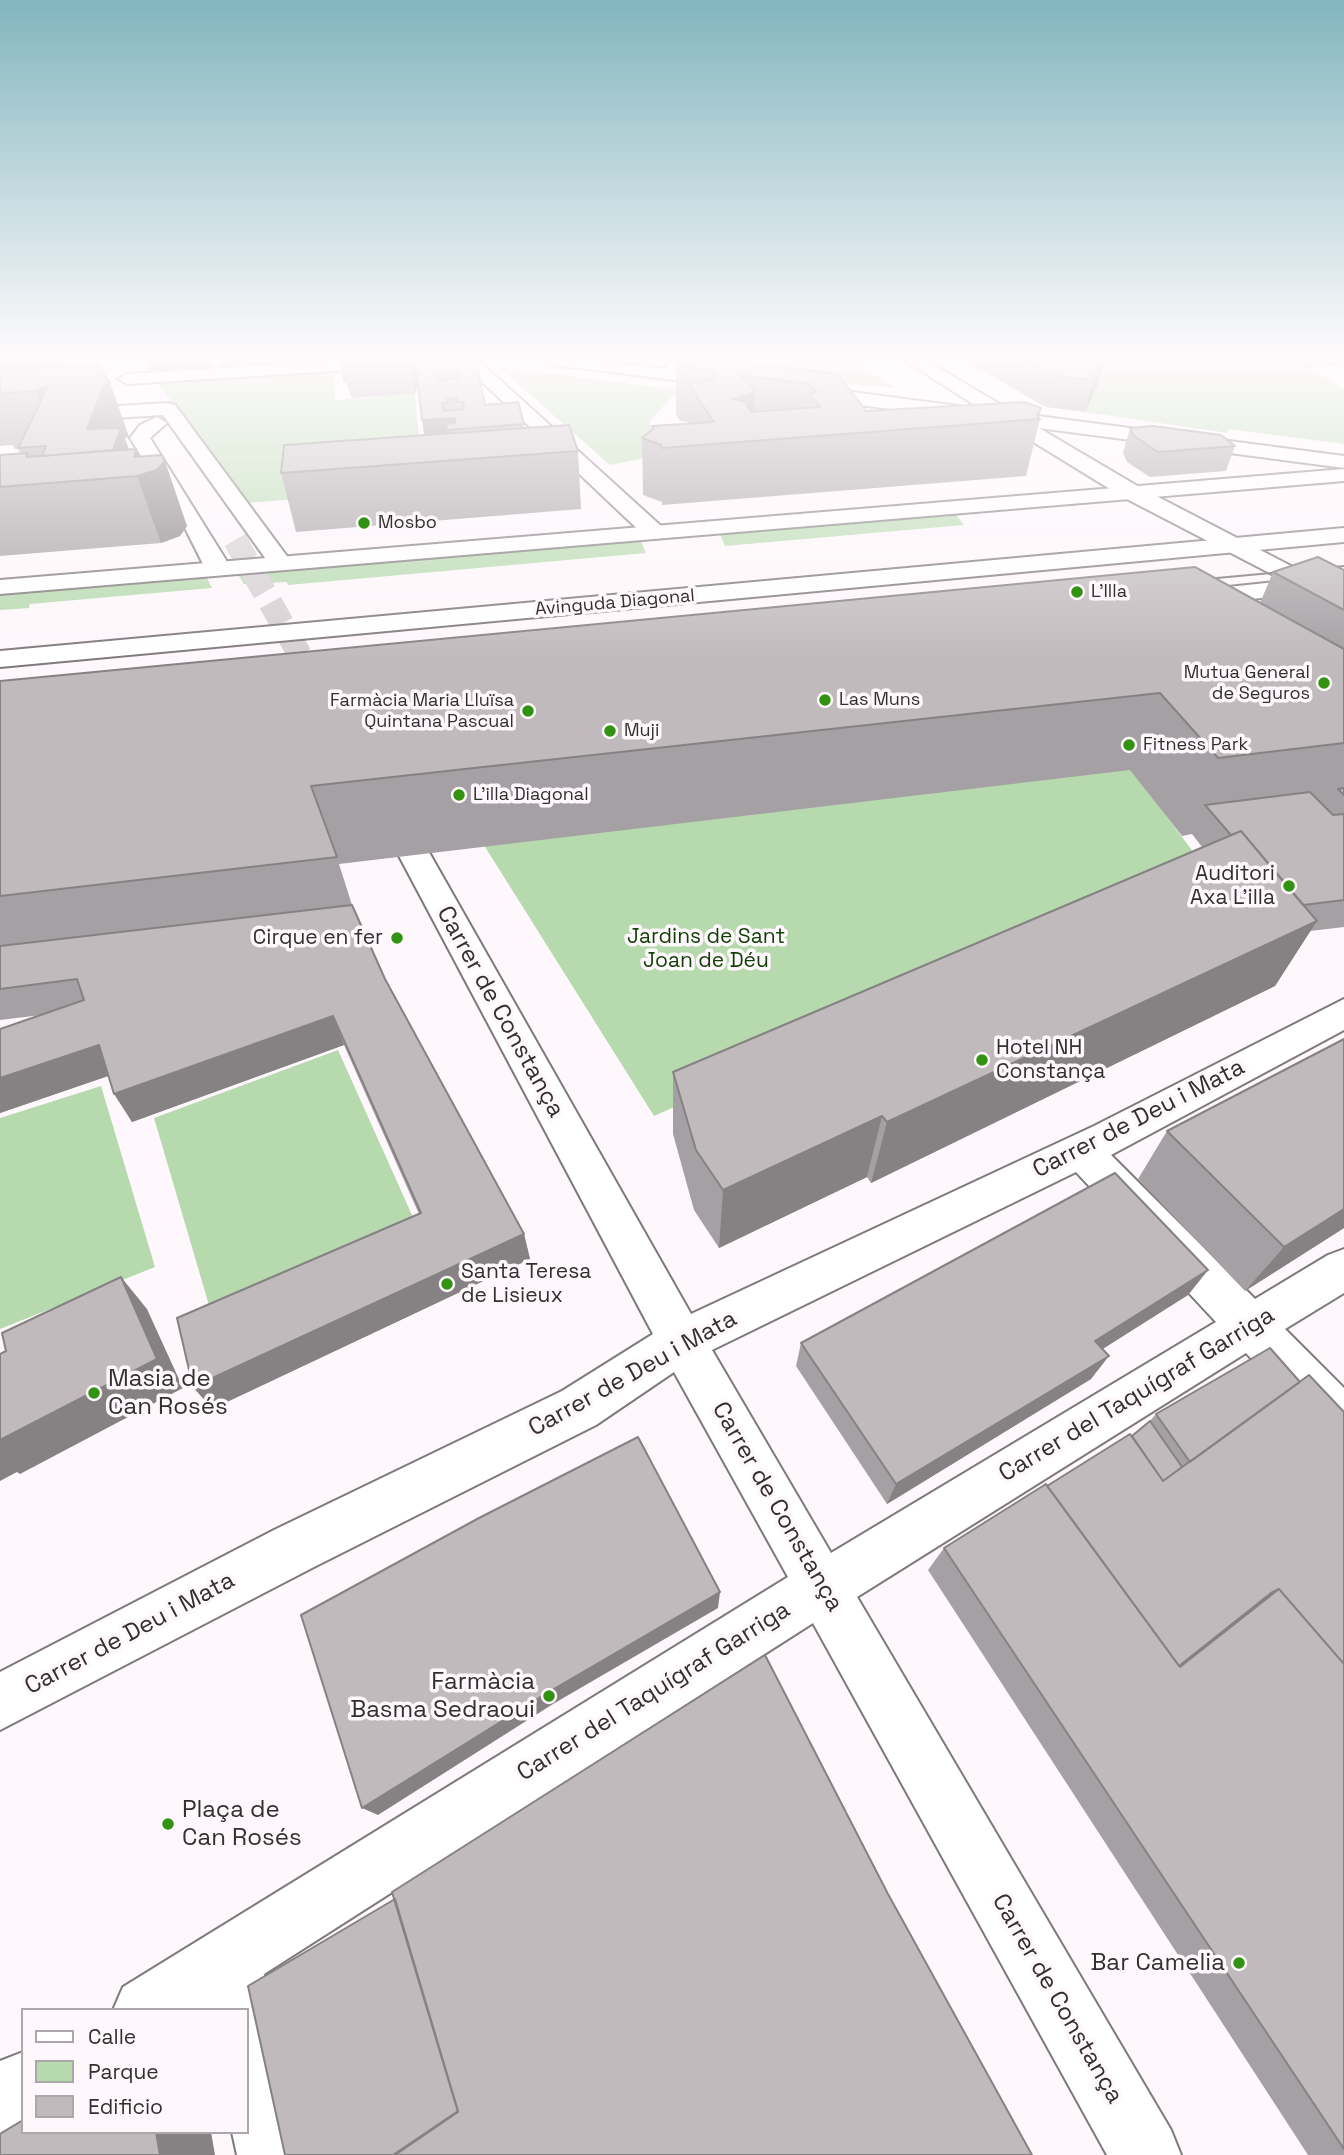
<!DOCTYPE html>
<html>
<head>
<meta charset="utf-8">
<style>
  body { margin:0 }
  #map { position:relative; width:1344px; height:2155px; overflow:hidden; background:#fef7fb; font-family:"Space Grotesk",sans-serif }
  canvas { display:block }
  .legend { position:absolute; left:21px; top:2008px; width:228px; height:126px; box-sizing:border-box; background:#fef7fb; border:2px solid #aca7aa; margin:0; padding:9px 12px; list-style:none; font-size:21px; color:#312f30 }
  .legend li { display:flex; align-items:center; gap:14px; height:35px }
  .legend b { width:35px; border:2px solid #aca7aa }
</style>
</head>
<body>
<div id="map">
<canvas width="1344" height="2155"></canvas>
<ul class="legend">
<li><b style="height:9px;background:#fff"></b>Calle</li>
<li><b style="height:19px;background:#b6daae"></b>Parque</li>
<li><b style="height:19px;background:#c0babd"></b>Edificio</li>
</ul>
</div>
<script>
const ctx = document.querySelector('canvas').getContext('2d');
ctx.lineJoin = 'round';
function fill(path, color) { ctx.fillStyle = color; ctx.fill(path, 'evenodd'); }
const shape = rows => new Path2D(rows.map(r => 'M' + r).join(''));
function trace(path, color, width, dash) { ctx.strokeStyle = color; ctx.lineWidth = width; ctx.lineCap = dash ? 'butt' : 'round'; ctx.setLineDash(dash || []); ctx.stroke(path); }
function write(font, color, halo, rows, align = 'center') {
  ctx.font = font + ' "Space Grotesk",sans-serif'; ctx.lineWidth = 7; ctx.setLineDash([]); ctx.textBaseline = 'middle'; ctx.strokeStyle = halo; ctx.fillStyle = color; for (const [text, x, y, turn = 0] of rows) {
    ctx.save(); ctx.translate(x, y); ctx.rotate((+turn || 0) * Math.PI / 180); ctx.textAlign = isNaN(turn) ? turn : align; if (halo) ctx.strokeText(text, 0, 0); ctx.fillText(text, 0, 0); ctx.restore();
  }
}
const green = shape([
  [697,360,851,360,897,388,841,384],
  [1069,360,1299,360,1344,389,1344,444,1228,429,1228,433,1085,412,1098,384],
  [499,367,678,390,649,422,664,454,610,465],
  [334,372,335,400,415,394,424,489,245,503,159,384],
  [953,511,964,525,725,546,719,532],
  [640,539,646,553,288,585,287,582,244,584,237,573],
  [206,576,212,588,30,604,29,608,0,610,0,593],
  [1131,769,1206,869,654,1116,482,842],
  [338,1050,416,1224,211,1312,154,1118],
  [101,1086,155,1267,0,1329,0,1118]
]);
const streetTunnel = shape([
  [235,540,323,696]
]);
const street = shape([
  [349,360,440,360,431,365,127,384,118,379,127,374,349,360],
  [459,360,478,360,662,527,665,532,662,537,646,537,459,360],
  [663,360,681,360,689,376,686,380,674,380,663,360],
  [168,403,175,405,289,559,293,564,289,569,273,569,163,415,0,425,0,413,168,403],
  [157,417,167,423,150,438,226,560,228,569,224,574,208,574,186,530,130,438,140,425,157,417],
  [414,844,425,847,430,854,691,1314,1094,1126,1344,999,1344,1030,1111,1155,1255,1299,1328,1255,1344,1249,1344,1293,1285,1329,1344,1388,1344,1446,1327,1439,1246,1353,857,1597,1171,2130,1181,2155,1107,2155,813,1623,264,1974,273,2010,271,2015,280,2038,307,2155,237,2155,232,2132,247,2132,247,2010,113,2010,123,1987,788,1577,674,1372,596,1425,312,1568,0,1730,0,1672,274,1530,562,1391,653,1334,398,854,403,847,414,844],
  [1076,1172,1216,1322,831,1553,712,1350,1076,1172],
  [23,2052,23,2125,0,2134,0,2061,23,2052]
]);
const secondary = shape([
  [545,360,595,360,729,377,738,382,729,387,554,365,545,360],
  [904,360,925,360,1015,413,1344,456,1344,468,1039,428,1139,487,1316,579,1344,576,1344,590,1190,605,1181,603,1178,598,1181,593,1190,591,1285,581,1123,497,1004,424,806,398,797,392,806,386,981,409,904,360]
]);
const primary = shape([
  [1344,469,1344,481,0,594,0,580,1344,469],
  [1344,528,1344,542,0,667,0,651,1344,528]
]);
const tram = shape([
  [1317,569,1344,566],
  [1195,580,1293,571]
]);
const wall = shape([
  [0,360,65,360,67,366,110,383,129,437,125,438,125,439,129,449,136,449,139,457,187,526,180,536,161,543,0,556,0,455,20,453,18,449,15,449,13,445,0,446],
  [145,360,212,360,210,368,149,372],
  [219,360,337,360,221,367],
  [339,360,476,360,485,405,524,424,524,428,578,451,581,509,296,532,281,473,424,435,418,384,415,394,352,398,346,382,344,383],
  [964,360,1105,360,1098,384,1085,412,1046,407],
  [1288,360,1344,360,1344,365,1302,368],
  [676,361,838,374,866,411,1039,418,1040,419,1026,476,662,505,662,502,643,495,642,438,652,430,652,426,688,424,688,422,680,421,676,414],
  [1130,428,1235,446,1226,471,1150,477,1127,462,1123,453],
  [1344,570,1344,927,1310,931,1275,986,871,1183,867,1177,719,1248,694,1210,673,1134,673,1072,1202,847,1192,834,1182,836,1130,770,339,864,352,905,385,979,524,1234,530,1259,212,1409,419,1214,344,1045,132,1122,108,1076,0,1113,0,1029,41,1015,0,1020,0,681,1260,603,1273,572],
  [1167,1131,1344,1228,1245,1291,1138,1179],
  [1208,1270,1188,1295,1102,1349,1091,1379,887,1504,796,1366,801,1343],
  [1300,1382,1344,1412,1344,2155,1308,2155,928,1570,944,1548,1132,1436,1150,1421,1156,1414]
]);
const shadedWall = shape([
  [50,360,65,360,69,371,61,388],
  [208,360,212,360,210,368],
  [339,360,341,360,346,382,344,383],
  [410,360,417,360,420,377,415,394],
  [1103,360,1105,360,1098,384,1085,412,1093,380],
  [105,383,110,383,129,437,125,438,125,439,138,476,134,457,136,449,145,473,165,461,187,526,180,536,161,543,137,476,87,429],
  [48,386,58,447,36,391],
  [755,392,752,441,733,399],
  [447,399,450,418,455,418,456,429,446,424,451,461,429,462,422,420,450,418],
  [1317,921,1275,986,871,1183,887,1122],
  [333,1016,344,1045,132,1122,114,1094],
  [99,1045,117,1073,0,1113,0,1078],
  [882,1116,867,1177,719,1248,723,1190],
  [1344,1209,1344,1228,1245,1291,1284,1247],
  [524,1234,530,1259,212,1409,193,1387],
  [1208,1270,1188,1295,1079,1364,1095,1341],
  [121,1277,147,1309,183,1388,20,1474,17,1472,0,1481,0,1440],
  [1109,1356,1091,1379,887,1504,896,1484],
  [720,1592,718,1608,553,1704,378,1815,362,1808,547,1693],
  [156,2132,211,2132,215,2155,160,2155]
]);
const building = shape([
  [415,360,476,360,485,405,518,402,524,424,447,430,446,424,455,423,455,418,422,420,415,360],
  [459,373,460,378,437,380,436,374,459,373],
  [457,398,458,402,463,402,464,409,444,411,442,403,448,403,447,399,457,398],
  [679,360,721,360,838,374,866,411,1024,402,1041,408,1037,416,1040,419,662,448,661,445,642,438,653,429,652,426,714,422,689,385,717,377,712,370,681,367,676,361,679,360],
  [741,375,809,384,816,392,810,394,820,407,751,412,745,402,733,399,755,392,741,375],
  [1025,360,1103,360,1093,380,1054,376,1025,360],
  [97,364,110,383,105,383,87,429,121,428,113,450,42,456,46,446,18,448,48,386,36,391,0,394,0,370,97,364],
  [569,425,578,451,281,473,284,445,569,425],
  [1153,426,1221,435,1235,446,1158,452,1134,436,1130,428,1153,426],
  [136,449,134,457,162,455,165,461,157,470,137,476,0,487,0,455,28,453,26,457,136,449],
  [1318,557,1344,570,1344,610,1273,572,1318,557],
  [1195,567,1344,649,1344,743,1218,758,1160,693,465,769,311,786,337,857,0,896,0,681,1195,567],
  [1344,788,1344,795,1338,789,1344,788],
  [1310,792,1333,815,1344,814,1344,900,1303,905,1241,831,1231,835,1205,805,1310,792],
  [1241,831,1317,921,887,1122,882,1116,723,1190,696,1150,673,1072,1241,831],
  [352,905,385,979,524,1234,193,1387,177,1318,421,1213,333,1016,114,1094,99,1045,0,1078,0,1029,84,1000,77,979,0,989,0,946,352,905],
  [1344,1039,1344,1209,1284,1247,1167,1131,1344,1039],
  [1115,1173,1208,1270,1095,1341,1109,1356,896,1484,801,1343,1115,1173],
  [121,1277,157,1359,0,1440,0,1354,6,1351,2,1333,121,1277],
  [1270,1348,1300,1382,1190,1462,1156,1414,1270,1348],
  [1309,1375,1344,1412,1344,1664,1279,1589,1271,1593,1179,1666,1047,1486,1130,1434,1163,1481,1309,1375],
  [1150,1421,1182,1467,1163,1481,1132,1436,1150,1421],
  [638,1437,720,1592,547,1693,362,1808,301,1615,479,1518,638,1437],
  [1046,1484,1180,1667,1279,1589,1344,1664,1344,2149,944,1548,1046,1484],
  [765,1655,888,1894,1032,2155,395,2155,458,2112,392,1892,765,1655],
  [395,1899,458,2111,393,2155,285,2155,248,1986,395,1899],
  [23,2120,23,2132,156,2132,160,2155,0,2155,0,2134,23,2120]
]);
const markers = [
  [364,523,7,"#329312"],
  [1077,592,7,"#329312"],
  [1324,683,7,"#329312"],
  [825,700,7,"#329312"],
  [528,711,7,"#329312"],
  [610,731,7,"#329312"],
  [1129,745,7,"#329312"],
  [459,795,7,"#329312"],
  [1289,886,7,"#329312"],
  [397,938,7,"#329312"],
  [982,1060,7,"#329312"],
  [447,1284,7,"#329312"],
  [94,1393,7,"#329312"],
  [549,1696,7,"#329312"],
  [168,1824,7,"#329312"],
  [1239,1963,7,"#329312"]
];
const farPoinames = [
  ["Mosbo",378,523],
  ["L'Illa",1091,592],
  ["Mutua General",1310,673,"right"],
  ["de Seguros",1310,694,"right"],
  ["Las Muns",839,700],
  ["Farmàcia Maria Lluïsa",514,701,"right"],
  ["Quintana Pascual",514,722,"right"],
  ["Muji",624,731],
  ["Fitness Park",1143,745],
  ["L'illa Diagonal",473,795]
];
const farStreetnames = [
  ["Avinguda Diagonal",615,603,-5]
];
const poiNames = [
  ["Auditori",1275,874],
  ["Axa L’illa",1275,898],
  ["Cirque en fer",383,938],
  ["Hotel NH",996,1048,"left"],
  ["Constança",996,1072,"left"],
  ["Santa Teresa",461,1272,"left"],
  ["de Lisieux",461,1296,"left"]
];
const parkNames = [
  ["Jardins de Sant",706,937],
  ["Joan de Déu",706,961]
];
const nearStreetnames = [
  ["Carrer de Constança",500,1012,61],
  ["Carrer de Deu i Mata",1139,1119,-27],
  ["Carrer de Deu i Mata",633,1374,-29],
  ["Carrer del Taquígraf Garriga",1137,1395,-31],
  ["Carrer de Constança",777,1507,60],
  ["Carrer de Deu i Mata",130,1634,-28],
  ["Carrer del Taquígraf Garriga",654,1692,-32],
  ["Carrer de Constança",1057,1999,60]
];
const nearPoinames = [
  ["Masia de",108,1379],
  ["Can Rosés",108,1407],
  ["Farmàcia",535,1682,"right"],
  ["Basma Sedraoui",535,1710,"right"],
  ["Plaça de",182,1810],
  ["Can Rosés",182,1838],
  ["Bar Camelia",1225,1963,"right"]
];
fill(green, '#b6daae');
trace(streetTunnel, '#d5cfd2', 24, [24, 12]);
trace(street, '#7f797c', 4);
trace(secondary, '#7f797c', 4);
trace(primary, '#7f797c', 4);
fill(street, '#fff');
fill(secondary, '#fff');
fill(primary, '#fff');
trace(tram, '#777375', 2);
fill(wall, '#a5a0a3');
fill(shadedWall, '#868284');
fill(building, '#c0babd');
trace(building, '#868284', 2);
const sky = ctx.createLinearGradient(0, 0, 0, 662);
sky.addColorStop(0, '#82b5be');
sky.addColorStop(0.54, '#fffbfd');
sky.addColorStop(1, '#fffbfd00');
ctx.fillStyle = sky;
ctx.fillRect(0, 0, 1344, 662);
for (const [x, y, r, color] of markers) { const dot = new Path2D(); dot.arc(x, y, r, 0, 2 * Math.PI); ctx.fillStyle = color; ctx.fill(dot); trace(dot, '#fef7fb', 2.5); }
write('18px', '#312f30', '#fef7fb', farPoinames, 'left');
write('18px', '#312f30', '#fef7fb', farStreetnames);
write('21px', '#312f30', '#fef7fb', poiNames, 'right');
write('21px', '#123f05', '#fef7fb', parkNames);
write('24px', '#312f30', '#fef7fb', nearStreetnames);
write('24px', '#312f30', '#fef7fb', nearPoinames, 'left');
</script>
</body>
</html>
